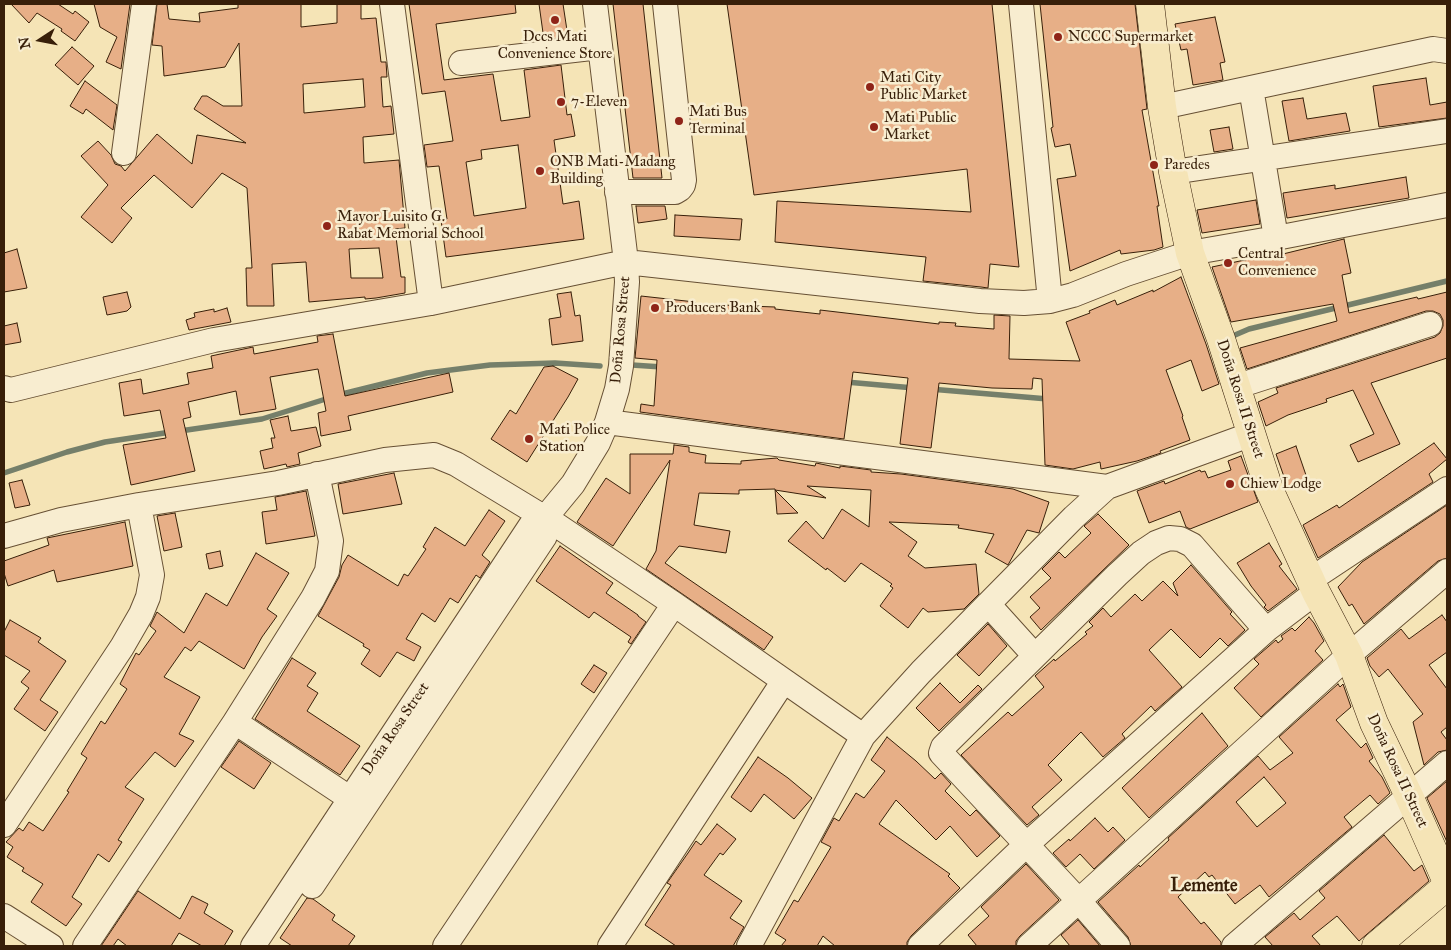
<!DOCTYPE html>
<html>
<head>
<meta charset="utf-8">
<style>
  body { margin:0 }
  #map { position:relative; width:1451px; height:950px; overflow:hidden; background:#f5e4b6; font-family:"IM FELL Great Primer",serif }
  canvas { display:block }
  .frame { position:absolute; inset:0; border:5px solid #381f09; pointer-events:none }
  .north { position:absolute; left:15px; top:15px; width:50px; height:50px; -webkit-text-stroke:4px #f8edd0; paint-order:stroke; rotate:259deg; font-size:14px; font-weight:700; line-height:20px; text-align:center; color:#381f09 }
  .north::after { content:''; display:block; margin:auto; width:18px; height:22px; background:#381f09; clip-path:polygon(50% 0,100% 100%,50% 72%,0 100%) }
</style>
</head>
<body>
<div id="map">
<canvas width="1451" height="950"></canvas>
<div class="frame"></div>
<div class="north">N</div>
</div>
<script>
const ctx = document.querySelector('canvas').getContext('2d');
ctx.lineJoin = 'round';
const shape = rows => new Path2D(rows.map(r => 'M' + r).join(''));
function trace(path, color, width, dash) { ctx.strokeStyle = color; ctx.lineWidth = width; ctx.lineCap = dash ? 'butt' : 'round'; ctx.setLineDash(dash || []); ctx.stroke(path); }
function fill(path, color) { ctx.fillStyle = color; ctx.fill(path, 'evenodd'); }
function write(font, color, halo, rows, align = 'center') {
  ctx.font = font + ' "IM FELL Great Primer",serif'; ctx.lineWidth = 5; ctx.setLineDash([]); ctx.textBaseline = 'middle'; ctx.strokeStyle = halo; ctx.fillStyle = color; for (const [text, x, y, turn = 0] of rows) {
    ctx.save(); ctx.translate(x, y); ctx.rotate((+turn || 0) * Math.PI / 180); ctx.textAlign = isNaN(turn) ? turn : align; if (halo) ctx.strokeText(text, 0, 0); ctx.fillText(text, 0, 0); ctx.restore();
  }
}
const stream = shape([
  [1235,335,1249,329,1447,281],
  [632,365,662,367],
  [846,382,914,388],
  [930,389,1048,399],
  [338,395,427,373,490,365,555,363,600,366],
  [180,431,262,419,329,398],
  [4,473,67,452,105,442,171,432]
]);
const building = shape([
  [11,4,58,4,73,14,75,11,89,22,75,41,61,31,62,29,37,13,29,23,11,4],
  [94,4,130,4,121,69,106,62,117,37,100,27,94,4],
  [157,4,167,4,169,19,200,22,199,13,238,8,238,4,301,4,301,27,337,23,337,4,361,4,361,19,376,18,381,62,386,62,387,77,381,77,383,107,391,106,394,134,363,137,364,163,399,160,405,228,395,229,401,277,405,277,405,293,376,298,365,299,365,297,309,302,306,262,272,264,274,306,247,306,246,268,252,268,247,188,222,173,192,208,154,175,121,208,132,218,112,243,81,217,108,185,81,156,98,141,111,155,115,164,121,166,125,171,157,134,192,164,197,135,246,143,194,109,202,96,207,96,223,106,242,106,239,43,225,67,164,76,162,46,152,45,157,4],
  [363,79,365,107,304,113,303,84,363,79],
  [379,248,383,278,351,278,349,249,379,248],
  [409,4,515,4,516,13,436,24,444,80,493,74,501,121,530,117,524,70,561,65,567,115,571,114,575,136,554,140,563,204,579,201,584,239,446,257,441,220,447,219,439,166,427,167,424,145,453,141,445,91,422,94,409,4],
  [518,145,526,208,474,216,466,162,482,159,481,150,518,145],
  [539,4,563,4,568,37,544,40,539,4],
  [613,4,643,4,662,178,633,178,613,4],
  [727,4,992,4,1019,267,990,264,988,288,981,287,923,281,926,257,775,242,777,201,971,212,967,169,754,195,727,4],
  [1040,4,1135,4,1147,109,1142,110,1159,206,1157,206,1163,247,1154,250,1121,254,1120,250,1070,271,1057,179,1076,176,1070,144,1055,147,1051,128,1053,127,1040,4],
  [1215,17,1225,62,1220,63,1223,80,1193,85,1187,49,1181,50,1175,24,1215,17],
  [72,47,94,66,78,85,55,65,72,47],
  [1426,78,1430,105,1447,102,1447,118,1379,127,1373,86,1426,78],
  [85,81,117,105,113,130,86,109,83,114,70,106,85,81],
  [1303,98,1307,119,1346,113,1350,131,1289,141,1282,101,1303,98],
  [1229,127,1233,149,1214,152,1210,130,1229,127],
  [1406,177,1409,198,1287,218,1283,193,1335,185,1335,189,1406,177],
  [1256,200,1260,224,1202,233,1197,210,1256,200],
  [636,206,665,206,667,219,638,223,636,206],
  [675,215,742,219,740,240,674,236,675,215],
  [1344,239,1351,273,1342,275,1349,313,1417,297,1418,299,1447,292,1447,358,1371,383,1400,444,1358,462,1350,445,1374,434,1353,390,1326,399,1327,402,1288,415,1266,426,1258,402,1278,393,1276,388,1435,337,1440,333,1443,326,1443,320,1440,314,1433,311,1426,311,1247,369,1240,348,1337,321,1333,304,1231,322,1212,267,1282,252,1283,254,1344,239],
  [17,249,27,288,4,292,4,253,17,249],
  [1181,277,1206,344,1219,384,1202,391,1191,360,1166,370,1183,416,1182,417,1190,440,1160,451,1161,453,1137,461,1101,469,1100,462,1073,469,1045,465,1042,379,1033,378,1032,389,992,388,939,383,931,448,900,444,908,378,853,372,844,439,640,412,641,404,654,406,657,360,635,358,641,296,695,302,695,304,775,307,775,309,820,314,820,310,939,324,939,322,956,323,955,326,994,329,994,315,1010,316,1009,359,1080,361,1066,322,1090,313,1089,311,1115,300,1117,305,1153,290,1153,292,1181,277],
  [127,292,131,307,127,311,107,315,103,297,127,292],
  [571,292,575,316,580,315,583,341,552,345,549,319,561,317,557,294,571,292],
  [227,308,231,322,189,330,186,320,195,317,194,313,214,309,214,312,227,308],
  [17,323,21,342,4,345,4,326,17,323],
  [333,334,345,396,449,373,453,392,348,416,351,430,321,436,318,413,326,411,318,369,270,377,276,409,240,415,236,391,188,402,191,417,183,419,195,471,131,485,123,445,166,438,160,410,124,416,119,383,141,379,143,394,189,384,187,373,213,368,211,356,253,347,254,354,318,342,317,336,333,334],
  [553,366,578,379,568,397,527,462,491,439,510,410,516,414,544,367,553,366],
  [288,416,291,431,316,427,321,446,298,453,300,464,287,467,286,464,264,469,260,451,273,448,271,438,275,438,270,420,288,416],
  [1434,443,1447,459,1429,474,1433,482,1318,558,1303,525,1337,505,1339,508,1434,443],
  [674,445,689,447,689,452,706,455,705,463,741,464,741,461,777,458,779,460,815,466,816,463,840,468,840,466,871,470,871,472,901,474,1013,489,1049,502,1039,533,1027,530,1008,565,985,552,994,534,958,528,959,525,889,522,917,542,908,556,925,568,976,564,979,594,964,609,928,612,923,608,908,628,880,606,893,588,890,586,892,584,861,563,845,582,827,568,826,570,788,541,806,521,823,539,842,509,869,527,871,490,807,486,826,498,775,490,798,513,777,514,775,489,739,490,739,494,699,493,694,525,730,531,726,553,679,546,665,563,773,637,764,650,646,569,656,551,670,460,613,546,577,522,606,478,630,494,630,454,673,454,674,445],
  [1296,446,1308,481,1288,488,1276,454,1296,446],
  [1241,456,1258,502,1190,529,1186,527,1180,511,1149,523,1137,491,1164,481,1165,484,1200,470,1201,472,1205,471,1208,478,1231,470,1228,461,1241,456],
  [394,473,402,504,343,514,338,484,394,473],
  [22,480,30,505,15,508,9,483,22,480],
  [306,491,315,536,266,544,262,512,277,510,275,497,306,491],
  [1447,505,1447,558,1438,561,1364,624,1352,604,1349,606,1338,587,1362,562,1447,505],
  [489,510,505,521,482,555,490,562,480,578,476,575,458,603,450,598,435,622,422,613,406,639,421,647,414,661,397,652,380,677,361,664,370,650,363,646,364,644,318,616,339,577,342,565,348,555,398,586,404,574,408,576,426,549,423,547,435,527,465,546,489,510],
  [175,513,182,547,164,551,157,516,175,513],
  [1098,514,1129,545,1041,630,1030,617,1040,608,1030,597,1051,578,1042,569,1059,552,1065,558,1091,533,1084,526,1098,514],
  [125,522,133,566,57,582,54,570,8,586,4,573,4,561,49,545,47,538,125,522],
  [1269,543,1282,564,1279,566,1297,589,1268,611,1264,607,1266,605,1251,586,1237,563,1269,543],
  [560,546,613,583,606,593,638,615,638,616,646,622,631,644,628,642,631,637,594,612,589,618,536,581,560,546],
  [220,551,223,566,209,569,206,554,220,551],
  [256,553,289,573,267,609,277,616,262,637,244,669,199,641,191,651,185,647,164,677,200,697,179,734,194,741,175,767,155,752,125,787,144,799,118,840,122,842,109,862,98,854,72,897,82,904,66,926,31,902,43,884,22,871,24,868,7,857,13,847,6,842,19,828,23,831,29,822,43,831,69,792,67,791,87,758,81,754,101,721,105,724,127,689,120,684,136,653,139,655,156,631,150,626,157,612,184,633,206,593,227,606,256,553],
  [1191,565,1232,612,1230,614,1245,630,1228,646,1220,638,1200,658,1171,629,1149,650,1182,687,1155,711,1151,706,1122,734,1125,738,1103,757,1081,732,1048,765,1062,780,1032,807,1039,815,1027,825,961,755,1008,712,1012,716,1044,687,1035,676,1054,659,1055,661,1087,634,1085,632,1093,626,1089,622,1103,608,1111,617,1135,594,1142,601,1163,581,1178,596,1173,583,1191,565],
  [1442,615,1447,622,1447,652,1429,665,1447,689,1447,727,1441,732,1447,740,1447,750,1438,752,1424,765,1413,722,1423,714,1388,669,1379,677,1370,666,1367,658,1401,629,1409,639,1442,615],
  [1309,617,1314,623,1324,641,1315,651,1323,660,1261,717,1234,688,1259,664,1254,659,1276,640,1278,643,1283,639,1281,636,1292,628,1295,631,1309,617],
  [10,620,41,638,38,642,66,661,40,700,58,712,45,731,14,709,29,688,21,682,30,671,4,655,4,632,10,620],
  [988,624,1007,646,979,676,957,655,988,624],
  [292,658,316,673,307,686,318,693,307,711,360,746,340,775,255,719,292,658],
  [594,665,607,673,594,693,581,684,594,665],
  [940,683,960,703,978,685,982,689,939,731,916,708,940,683],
  [1338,684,1340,687,1343,684,1351,707,1336,720,1361,748,1366,743,1373,758,1369,761,1382,777,1390,793,1378,804,1370,795,1344,817,1352,827,1269,897,1260,885,1235,904,1212,875,1209,877,1205,872,1178,897,1201,924,1204,922,1221,942,1221,946,1131,946,1128,937,1098,902,1139,865,1140,867,1169,840,1168,838,1258,756,1270,770,1293,753,1279,737,1338,684],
  [1264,777,1286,803,1257,827,1236,802,1264,777],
  [1202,713,1228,746,1149,818,1122,788,1202,713],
  [887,737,916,761,935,779,941,773,951,784,945,791,970,816,976,810,1000,836,977,857,950,826,936,840,896,800,879,824,950,874,948,876,960,888,911,936,907,942,907,946,835,946,823,936,817,946,781,946,786,940,775,933,794,900,798,902,831,847,821,842,834,818,839,821,856,793,864,798,885,771,871,760,887,737],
  [239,741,271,763,254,789,221,767,239,741],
  [758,757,788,778,812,798,794,819,764,794,751,812,731,797,758,757],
  [1447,781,1447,842,1427,798,1447,781],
  [1095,818,1108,832,1113,827,1125,840,1094,869,1080,854,1066,867,1053,853,1069,839,1070,841,1095,818],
  [717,824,736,839,723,855,720,853,704,875,742,901,730,918,744,927,733,946,676,946,645,925,671,885,667,883,688,853,696,841,701,845,717,824],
  [1384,835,1414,871,1422,865,1429,881,1359,941,1337,916,1312,936,1321,946,1273,946,1265,937,1294,913,1300,920,1325,898,1319,891,1384,835],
  [1026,864,1059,900,1020,936,1016,941,1016,946,977,946,968,935,989,916,981,907,1026,864],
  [138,891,180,919,192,896,208,904,204,913,233,931,224,946,202,946,179,933,171,946,127,946,118,939,113,946,101,946,138,891],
  [307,898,313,899,335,915,332,920,355,936,348,946,292,946,280,938,307,898],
  [1078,920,1100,946,1070,946,1061,935,1078,920]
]);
const minor = shape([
  [392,4,431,303],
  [1021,4,1050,301],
  [461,63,600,47],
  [1251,88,1276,238],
  [1162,107,1433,49,1447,51],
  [124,153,144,4],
  [1173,172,1447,131],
  [617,192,675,192,680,189,683,185,684,180,665,4],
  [1235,387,1430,324],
  [4,388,11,390,214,340,431,303,626,262,980,301,1024,303,1050,301,1073,295,1126,274,1190,253,1276,238,1447,205],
  [607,422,1107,487],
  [4,536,61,520,139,505,278,483,385,460,434,455,456,464,555,524,674,604,863,736],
  [1310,580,1447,489],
  [988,604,1035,656],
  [235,722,363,807],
  [4,825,122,647,141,614,148,597,152,575,139,505],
  [312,886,545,536,545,518],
  [4,916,51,946],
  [85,946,235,722,313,598,327,571,331,541,317,474],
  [253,946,531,525,545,518,573,484,598,443,607,422,617,389,621,366,627,282,626,262,595,4],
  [445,946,674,604],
  [610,946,783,682],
  [749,946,863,736,921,672,1074,517,1107,487,1252,434],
  [920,946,1026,845,1266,630,1316,592],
  [1029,946,1349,655,1447,571],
  [1118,946,1079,901,941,753,943,747,1117,575,1141,553,1156,543,1169,538,1180,539,1192,545,1266,630],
  [1234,946,1447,763]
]);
const major = shape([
  [1150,4,1162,107,1173,172,1190,253,1221,339,1269,489,1316,592,1349,655,1374,723,1409,796,1447,882],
  [1376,946,1447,886]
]);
const markers = [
  [555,20,5,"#8f2418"],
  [1058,37,5,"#8f2418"],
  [870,87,5,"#8f2418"],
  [561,102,5,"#8f2418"],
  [679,121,5,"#8f2418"],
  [874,127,5,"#8f2418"],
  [1154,165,5,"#8f2418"],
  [540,171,5,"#8f2418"],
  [327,226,5,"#8f2418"],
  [1228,263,5,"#8f2418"],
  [655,308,5,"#8f2418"],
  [529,439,5,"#8f2418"],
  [1230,484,5,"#8f2418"]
];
const poiNames = [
  ["Dccs Mati",555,37,"center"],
  ["Convenience Store",555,54,"center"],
  ["NCCC Supermarket",1068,37],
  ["Mati City",880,78],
  ["Public Market",880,95],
  ["7-Eleven",571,102],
  ["Mati Bus",689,112],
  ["Terminal",689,129],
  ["Mati Public",884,118],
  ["Market",884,135],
  ["ONB Mati-Madang",550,162],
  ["Building",550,179],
  ["Paredes",1164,165],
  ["Mayor Luisito G.",337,217],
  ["Rabat Memorial School",337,234],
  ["Central",1238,254],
  ["Convenience",1238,271],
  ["Producers Bank",665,308],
  ["Mati Police",539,430],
  ["Station",539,447],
  ["Chiew Lodge",1240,484]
];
const streetNames = [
  ["Doña Rosa Street",621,330,-85],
  ["Doña Rosa II Street",1240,399,72],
  ["Doña Rosa Street",396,729,-56],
  ["Doña Rosa II Street",1397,771,65]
];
const quarterNames = [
  ["Lemente",1204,887]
];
trace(stream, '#757f6a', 5.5);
fill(building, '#e7af87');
trace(building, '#381f09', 1);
trace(minor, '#675034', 26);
trace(major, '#381f09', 29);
trace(minor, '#f8edd0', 24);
trace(major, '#f5e4b6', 28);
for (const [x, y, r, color] of markers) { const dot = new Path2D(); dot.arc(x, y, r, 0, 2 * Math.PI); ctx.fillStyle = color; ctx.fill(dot); trace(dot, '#f8edd0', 2); }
write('15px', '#381f09', '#f8edd0', poiNames, 'left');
write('15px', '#381f09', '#f8edd0', streetNames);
write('bold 18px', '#381f09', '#f8edd0', quarterNames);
</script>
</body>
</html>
